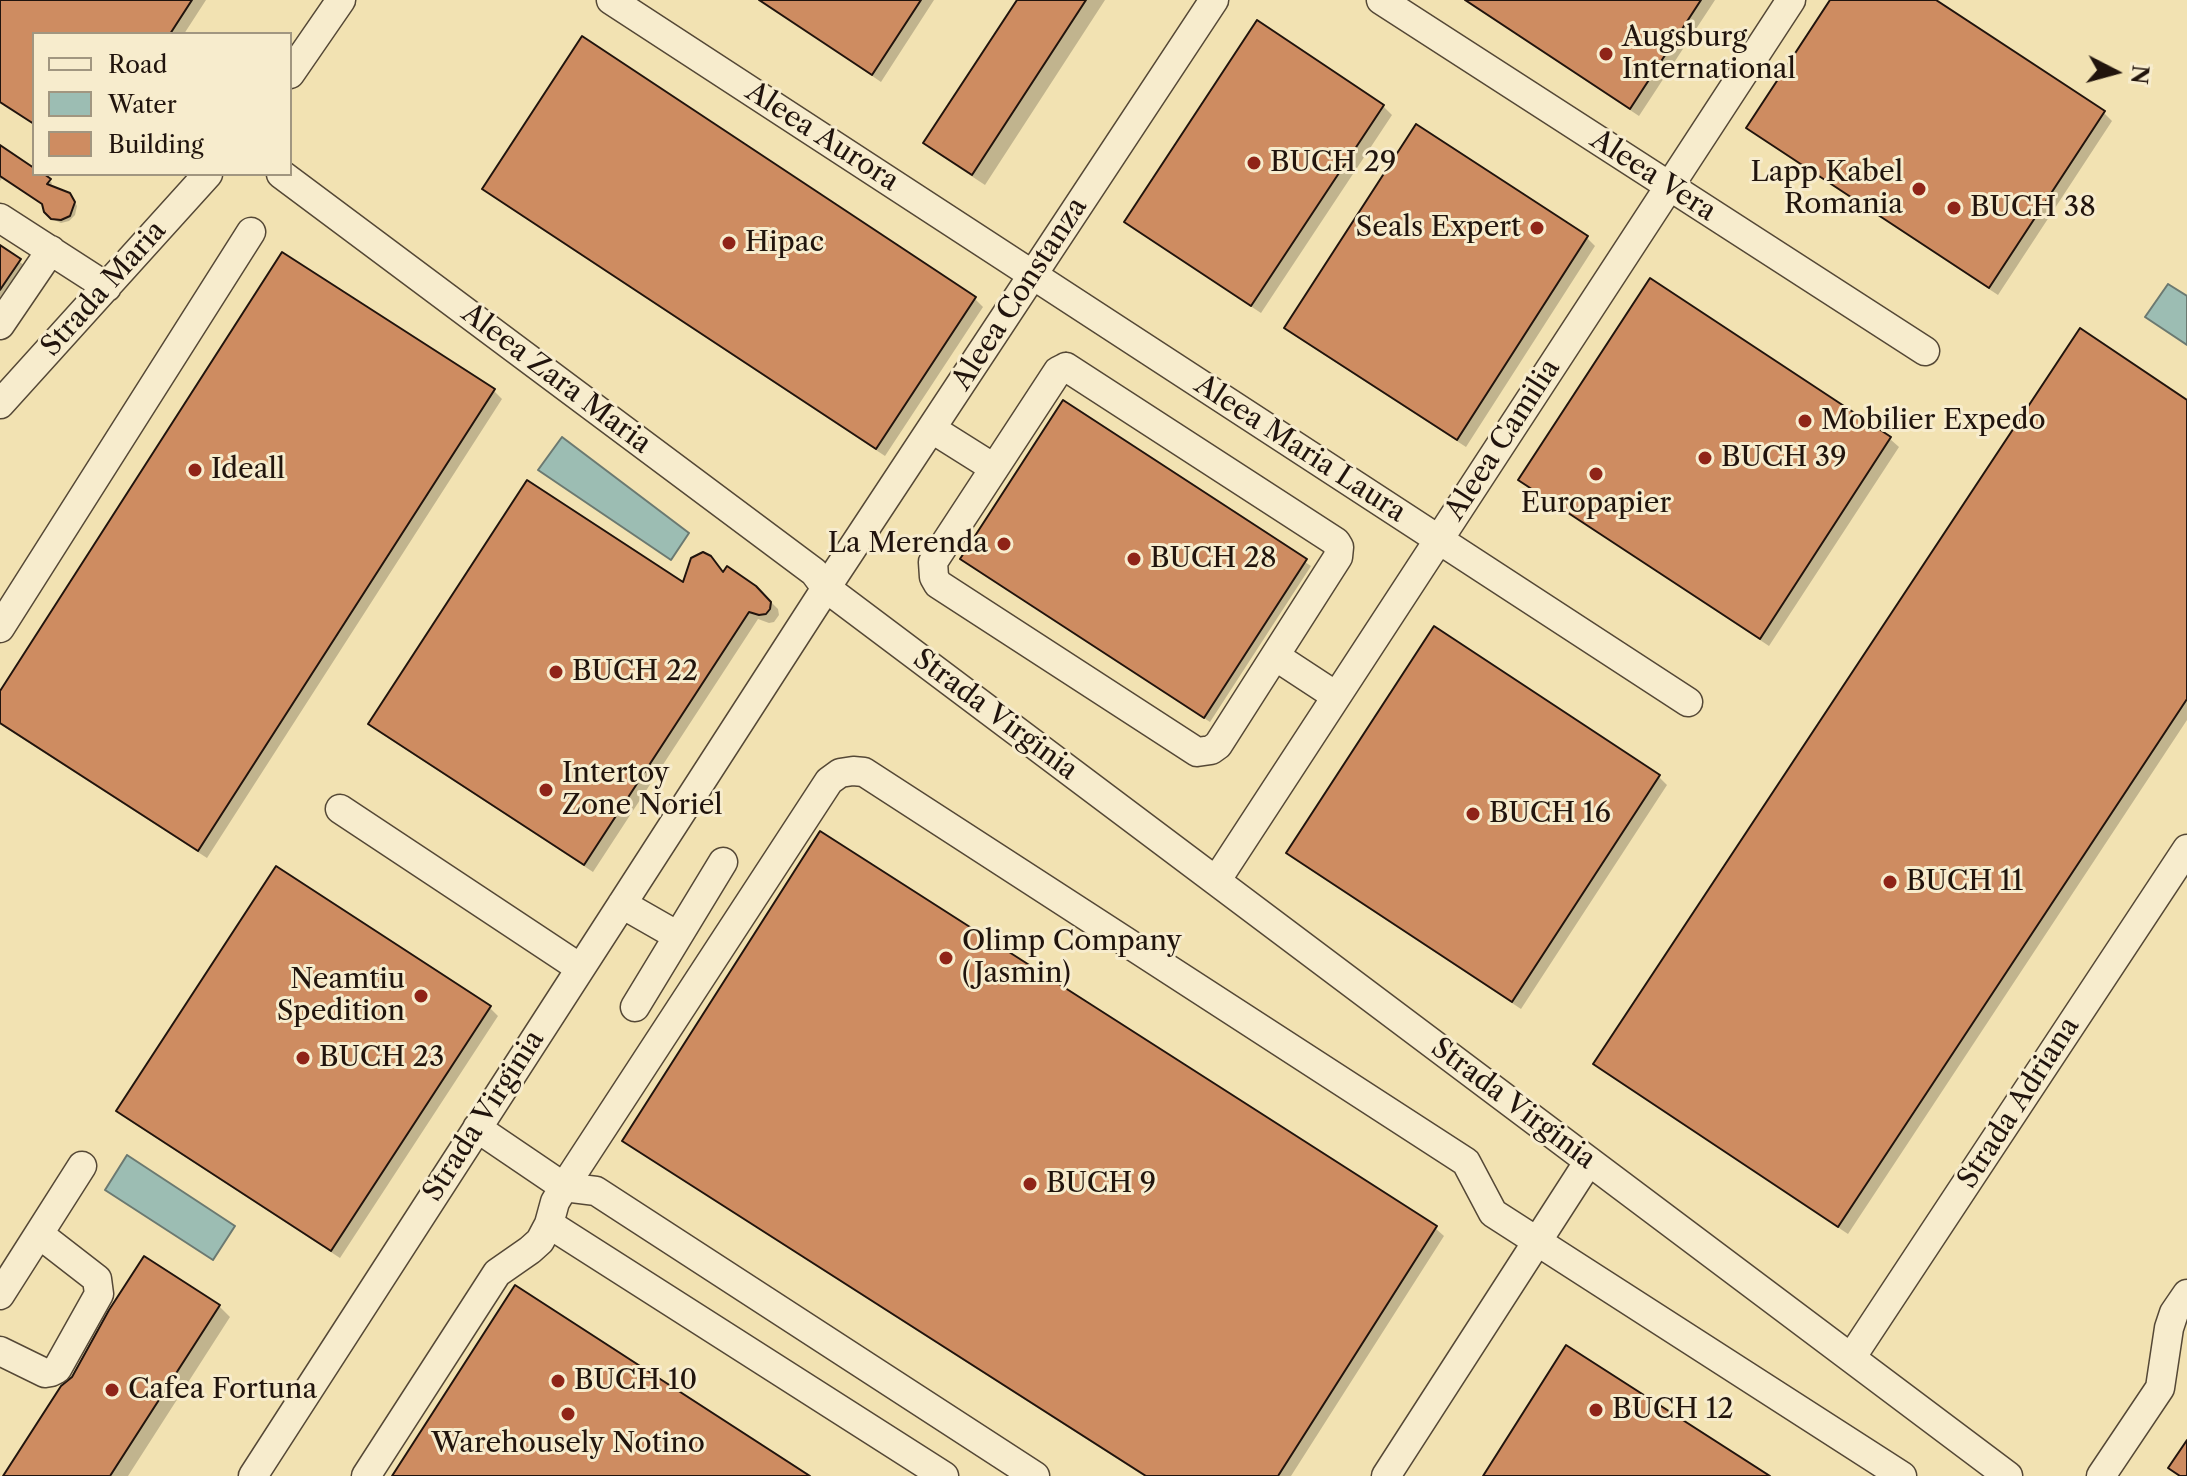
<!DOCTYPE html>
<html>
<head>
<meta charset="utf-8">
<style>
  body { margin:0 }
  #map { position:relative; width:2187px; height:1476px; overflow:hidden; background:#f2e2b2; font-family:"Libre Caslon Text",serif }
  canvas { display:block }
  .legend { position:absolute; left:32px; top:32px; width:260px; height:144px; box-sizing:border-box; background:#f7eccd; border:2px solid #a19680; margin:0; padding:10px 14px; list-style:none; font-size:24px; color:#21140d }
  .legend li { display:flex; align-items:center; gap:16px; height:40px }
  .legend b { width:40px; border:2px solid #a19680 }
  .north { position:absolute; left:2075px; top:32px; width:80px; height:80px; -webkit-text-stroke:6px #f7eccd; paint-order:stroke; rotate:96deg; font-size:22px; font-weight:700; line-height:32px; text-align:center; color:#21140d }
  .north::after { content:''; display:block; margin:auto; width:28px; height:36px; background:#21140d; clip-path:polygon(50% 0,100% 100%,50% 72%,0 100%) }
</style>
</head>
<body>
<div id="map">
<canvas width="2187" height="1476"></canvas>
<ul class="legend">
<li><b style="height:10px;background:#f7eccd"></b>Road</li>
<li><b style="height:22px;background:#9cbdb3"></b>Water</li>
<li><b style="height:22px;background:#ce8c61"></b>Building</li>
</ul>
<div class="north">N</div>
</div>
<script>
const ctx = document.querySelector('canvas').getContext('2d');
ctx.lineJoin = 'round';
function fill(path, color) { ctx.fillStyle = color; ctx.fill(path, 'evenodd'); }
const shape = rows => new Path2D(rows.map(r => 'M' + r).join(''));
function trace(path, color, width, dash) { ctx.strokeStyle = color; ctx.lineWidth = width; ctx.lineCap = dash ? 'butt' : 'round'; ctx.setLineDash(dash || []); ctx.stroke(path); }
function write(font, color, halo, rows, align = 'center') {
  ctx.font = font + ' "Libre Caslon Text",serif'; ctx.lineWidth = 6; ctx.setLineDash([]); ctx.textBaseline = 'middle'; ctx.strokeStyle = halo; ctx.fillStyle = color; for (const [text, x, y, turn = 0] of rows) {
    ctx.save(); ctx.translate(x, y); ctx.rotate((+turn || 0) * Math.PI / 180); ctx.textAlign = isNaN(turn) ? turn : align; if (halo) ctx.strokeText(text, 0, 0); ctx.fillText(text, 0, 0); ctx.restore();
  }
}
const water = shape([
  [2168,284,2187,296,2187,345,2145,317,2168,284],
  [562,437,689,533,671,560,538,470,562,437],
  [127,1155,235,1226,213,1260,105,1190,127,1155]
]);
const shadow = shape([
  [0,0,206,0,184,34,34,34,34,125,0,102],
  [761,0,934,0,881,82],
  [1019,0,1105,0,985,185,938,154,926,142],
  [1464,0,1715,0,1639,116],
  [1832,0,1932,0,2104,113,2112,121,1998,295,1757,136,1749,128],
  [583,39,975,299,983,307,885,456,493,197,484,188],
  [1383,106,1392,115,1261,313,1135,230,1127,221],
  [1416,127,1587,238,1595,246,1466,447,1295,336,1286,328],
  [0,145,34,169,34,174,41,174,49,180,52,183,50,187,73,198,77,206,75,215,69,221,61,223,52,219,44,205,3,177,0,181],
  [0,247,25,266,0,303],
  [1651,281,1890,439,1899,447,1769,646,1530,488,1521,480],
  [494,391,502,399,207,858,0,724,0,694],
  [2187,402,2187,720,1848,1234,1604,1072,1596,1064],
  [1064,403,1311,566,1210,722,968,564],
  [724,574,769,600,778,609,779,615,774,622,769,623,758,619,593,872,379,732,371,724,684,585],
  [1658,776,1667,785,1521,1009,1297,861,1289,853],
  [489,1007,498,1016,340,1258,127,1119,119,1111],
  [625,1141,1435,1228,1444,1236,1291,1476,1144,1476,634,1149],
  [219,1306,230,1317,128,1476,6,1476]
]);
const building = shape([
  [0,0,192,0,170,34,34,34,34,124,0,102,0,0],
  [759,0,921,0,872,75,759,0],
  [1017,0,1086,0,972,175,923,143,1017,0],
  [1465,0,1701,0,1630,109,1465,0],
  [1830,0,1936,0,2105,111,1989,288,1746,128,1830,0],
  [1257,20,1384,105,1251,306,1124,222,1257,20],
  [582,36,976,297,876,449,482,189,582,36],
  [1416,124,1588,236,1457,440,1284,328,1416,124],
  [0,145,34,168,34,174,44,174,51,179,47,184,70,193,75,202,70,216,61,220,51,219,44,212,42,204,0,176,0,145],
  [0,245,21,259,0,290,0,245],
  [282,252,495,389,198,851,0,723,0,691,282,252],
  [1650,278,1891,437,1760,639,1518,480,1650,278],
  [2080,328,2187,400,2187,699,1838,1227,1593,1064,2080,328],
  [1063,400,1307,559,1204,718,960,559,1063,400],
  [527,480,683,582,691,558,703,552,711,556,723,572,727,566,756,586,771,602,770,609,766,614,759,615,749,612,584,865,368,724,527,480],
  [1434,626,1660,775,1512,1002,1286,853,1434,626],
  [820,831,1437,1226,1278,1476,1146,1476,622,1141,820,831],
  [276,866,491,1006,331,1251,116,1111,276,866],
  [144,1256,220,1305,110,1476,3,1476,61,1386,72,1377,109,1310,144,1256],
  [515,1285,810,1476,392,1476,515,1285],
  [1566,1345,1770,1476,1483,1476,1566,1345],
  [2187,1440,2187,1476,2180,1476,2168,1468,2187,1440]
]);
const minor = shape([
  [611,0,1688,702],
  [1381,0,1925,351],
  [290,74,341,0],
  [281,174,814,572,826,588,2008,1476],
  [0,218,107,287],
  [0,325,51,250],
  [1066,367,1336,542,1339,547,1338,557,1218,745,1211,750,1197,752,938,584,934,577,933,562,1058,371,1066,367],
  [0,404,208,174],
  [932,429,994,468],
  [0,628,251,232],
  [1275,656,1336,696],
  [340,809,580,968],
  [1216,881,1791,0],
  [622,904,678,936],
  [635,1007,723,862],
  [477,1128,564,1187,596,1191,1035,1476],
  [549,1224,944,1476],
  [0,1295,82,1166],
  [0,1351,45,1373,51,1372,57,1369,99,1294,97,1279,39,1234],
  [1851,1358,2187,849],
  [253,1476,826,588,1214,0],
  [366,1476,497,1273,530,1250,540,1241,549,1224,555,1202,564,1187,829,781,840,773,853,771,864,772,1466,1162,1493,1213,1902,1476],
  [1386,1476,1589,1161],
  [2101,1476,2160,1388,2169,1328,2174,1313,2187,1294]
]);
const markers = [
  [1606,54,8,"#8f2418"],
  [1254,163,8,"#8f2418"],
  [1919,189,8,"#8f2418"],
  [1954,208,8,"#8f2418"],
  [1537,228,8,"#8f2418"],
  [729,243,8,"#8f2418"],
  [1805,421,8,"#8f2418"],
  [1705,458,8,"#8f2418"],
  [195,470,8,"#8f2418"],
  [1596,474,8,"#8f2418"],
  [1004,544,8,"#8f2418"],
  [1134,559,8,"#8f2418"],
  [556,672,8,"#8f2418"],
  [546,790,8,"#8f2418"],
  [1473,814,8,"#8f2418"],
  [1890,882,8,"#8f2418"],
  [946,958,8,"#8f2418"],
  [421,996,8,"#8f2418"],
  [303,1058,8,"#8f2418"],
  [1030,1184,8,"#8f2418"],
  [558,1381,8,"#8f2418"],
  [112,1390,8,"#8f2418"],
  [1596,1410,8,"#8f2418"],
  [568,1414,8,"#8f2418"]
];
const poiNames = [
  ["Augsburg",1622,38],
  ["International",1622,70],
  ["BUCH 29",1270,163],
  ["Lapp Kabel",1903,173,"right"],
  ["Romania",1903,205,"right"],
  ["BUCH 38",1970,208],
  ["Seals Expert",1521,228,"right"],
  ["Hipac",745,243],
  ["Mobilier Expedo",1821,421],
  ["BUCH 39",1721,458],
  ["Ideall",211,470],
  ["Europapier",1596,504,"center"],
  ["La Merenda",988,544,"right"],
  ["BUCH 28",1150,559],
  ["BUCH 22",572,672],
  ["Intertoy",562,774],
  ["Zone Noriel",562,806],
  ["BUCH 16",1489,814],
  ["BUCH 11",1906,882],
  ["Olimp Company",962,942],
  ["(Jasmin)",962,974],
  ["Neamtiu",405,980,"right"],
  ["Spedition",405,1012,"right"],
  ["BUCH 23",319,1058],
  ["BUCH 9",1046,1184],
  ["BUCH 10",574,1381],
  ["Cafea Fortuna",128,1390],
  ["BUCH 12",1612,1410],
  ["Warehousely Notino",568,1444,"center"]
];
const streetNames = [
  ["Aleea Aurora",822,137,33],
  ["Aleea Vera",1653,176,33],
  ["Strada Maria",104,289,-48],
  ["Aleea Constanza",1020,294,-57],
  ["Aleea Zara Maria",556,379,37],
  ["Aleea Camilia",1503,440,-57],
  ["Aleea Maria Laura",1300,449,33],
  ["Strada Virginia",995,715,37],
  ["Strada Adriana",2019,1103,-57],
  ["Strada Virginia",1513,1104,37],
  ["Strada Virginia",484,1116,-57]
];
fill(water, '#9cbdb3');
trace(water, '#6b7971', 2);
fill(shadow, '#0003');
fill(building, '#ce8c61');
trace(building, '#21140d', 2);
trace(minor, '#554836', 31);
trace(minor, '#f7eccd', 28);
for (const [x, y, r, color] of markers) { const dot = new Path2D(); dot.arc(x, y, r, 0, 2 * Math.PI); ctx.fillStyle = color; ctx.fill(dot); trace(dot, '#f7eccd', 3); }
write('28px', '#21140d', '#f7eccd', poiNames, 'left');
write('28px', '#21140d', '#f7eccd', streetNames);
</script>
</body>
</html>
